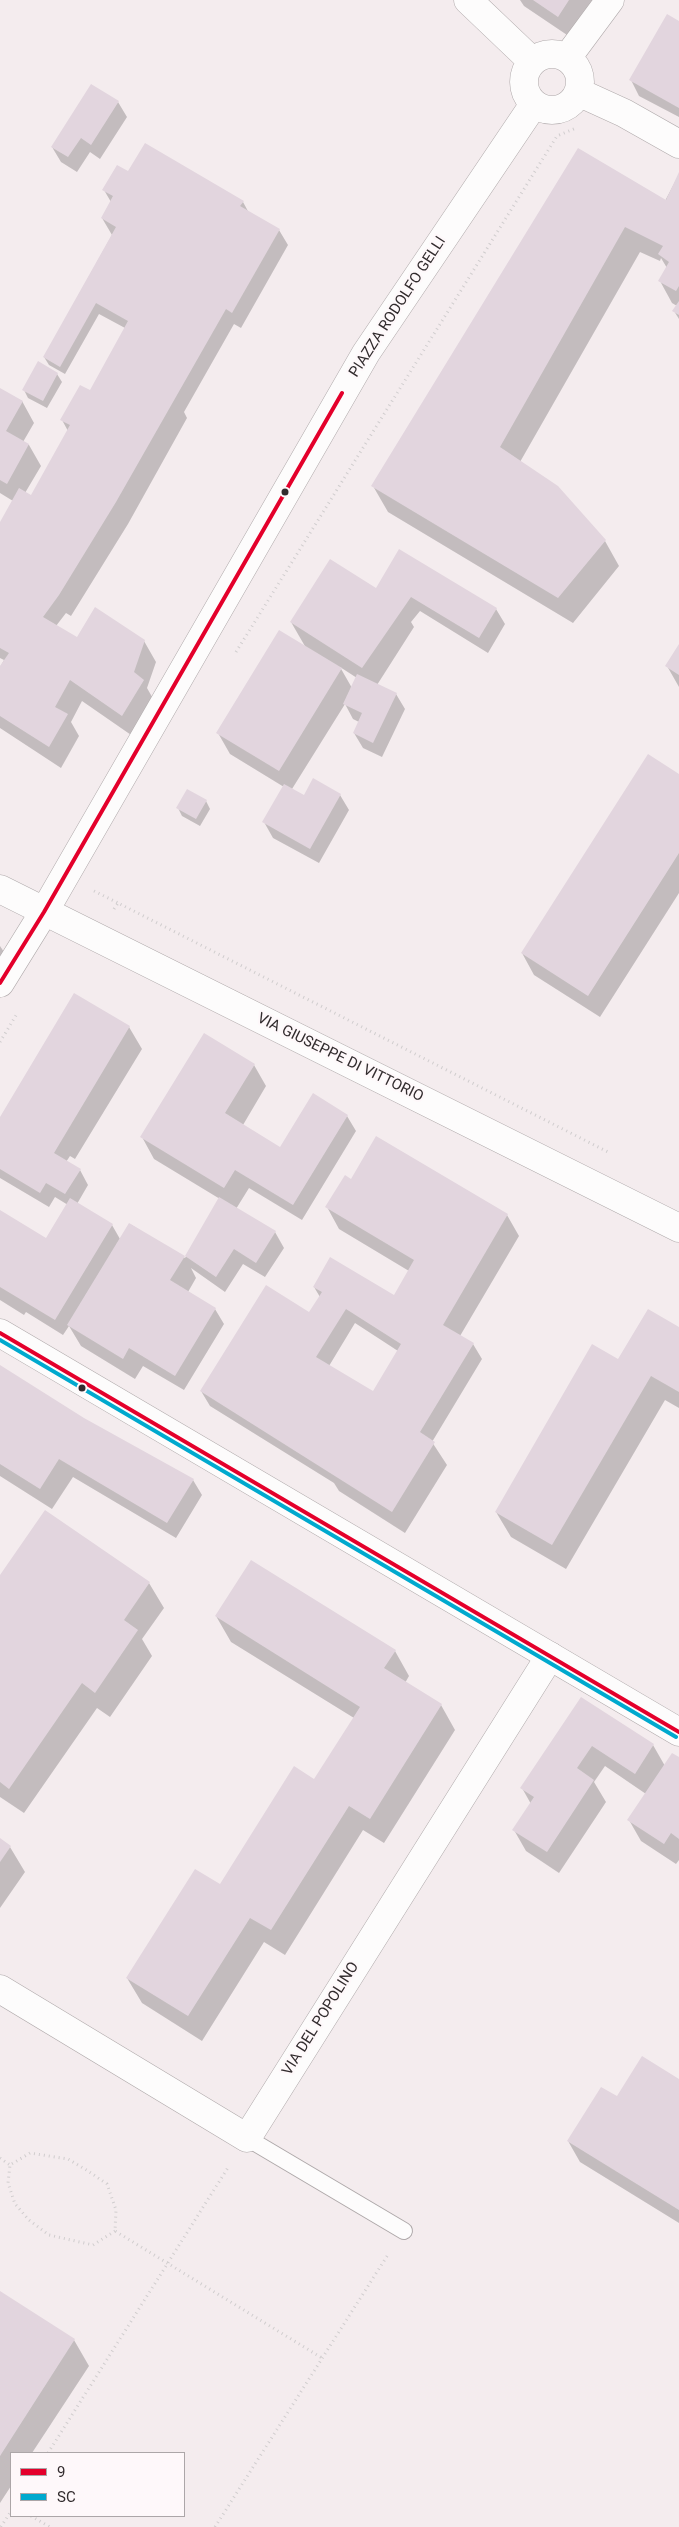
<!DOCTYPE html>
<html>
<head>
<meta charset="utf-8">
<style>
  body { margin:0 }
  #map { position:relative; width:679px; height:2527px; overflow:hidden; background:#f4ecee; font-family:Roboto,sans-serif }
  canvas { display:block }
  .legend { position:absolute; left:10px; top:2452px; width:175px; height:65px; box-sizing:border-box; background:#fef8fa; border:1px solid #aca6a8; margin:0; padding:6px 9px; list-style:none; font-size:15px; color:#322c2e }
  .legend li { display:flex; align-items:center; gap:10px; height:25px }
  .legend b { width:25px; border:1px solid #aca6a8 }
</style>
</head>
<body>
<div id="map">
<canvas width="679" height="2527"></canvas>
<ul class="legend">
<li><b style="height:6px;background:#e4002b"></b>9</li>
<li><b style="height:6px;background:#00a9ce"></b>SC</li>
</ul>
</div>
<script>
const ctx = document.querySelector('canvas').getContext('2d');
ctx.lineJoin = 'round';
function fill(path, color) { ctx.fillStyle = color; ctx.fill(path, 'evenodd'); }
const shape = rows => new Path2D(rows.map(r => 'M' + r).join(''));
function trace(path, color, width, dash) { ctx.strokeStyle = color; ctx.lineWidth = width; ctx.lineCap = dash ? 'butt' : 'round'; ctx.setLineDash(dash || []); ctx.stroke(path); }
function write(font, color, halo, rows, align = 'center') {
  ctx.font = font + ' Roboto,sans-serif'; ctx.lineWidth = 4.5; ctx.setLineDash([]); ctx.textBaseline = 'middle'; ctx.strokeStyle = halo; ctx.fillStyle = color; for (const [text, x, y, turn = 0] of rows) {
    ctx.save(); ctx.translate(x, y); ctx.rotate((+turn || 0) * Math.PI / 180); ctx.textAlign = isNaN(turn) ? turn : align; if (halo) ctx.strokeText(text, 0, 0); ctx.fillText(text, 0, 0); ctx.restore();
  }
}
const shadow = shape([
  [520,0,595,0,570,37,524,6],
  [679,23,679,117,639,96,631,80],
  [118,102,127,117,100,159,90,152,77,172,61,162,52,147],
  [578,150,665,201,679,174,679,319,674,311,677,306,672,303,660,281,667,268,661,258,660,261,640,252,520,462,605,541,619,566,573,623,388,512,373,486],
  [129,173,243,202,249,213,279,230,288,245,241,328,234,324,184,412,187,418,128,524,71,616,66,613,56,626,78,639,144,641,156,662,147,688,155,702,134,737,82,701,71,722,79,736,61,768,0,728,0,667,4,660,0,658,0,525,13,501,0,493,0,389,22,401,34,423,23,442,29,445,41,466,25,493,31,497,68,431,62,420,90,392,125,328,99,314,65,374,49,365,44,357,112,235,102,218,111,202,104,190],
  [57,374,62,382,47,408,28,398,24,390],
  [380,592,496,609,505,624,488,653,420,611,411,622,414,627,377,685,396,694,405,709,382,757,363,748,354,733,359,722,353,719,345,704,292,789,304,796,340,795,349,810,319,863,273,838,264,822,284,787,230,754,218,733,306,648,291,622],
  [340,667,357,678,352,688],
  [679,647,679,687,667,666],
  [679,775,679,893,600,1017,534,975,522,953],
  [206,801,210,809,200,826,182,816,178,808],
  [0,946,4,952,0,958],
  [74,995,129,1027,142,1049,75,1159,70,1156,66,1162,80,1170,88,1185,77,1204,112,1225,120,1239,130,1224,185,1258,220,1199,154,1159,142,1137,254,1065,266,1086,243,1125,281,1149,347,1116,356,1131,302,1220,249,1188,236,1209,275,1232,284,1248,265,1277,243,1264,225,1292,191,1268,196,1278,188,1292,215,1309,224,1324,184,1390,143,1366,135,1379,81,1346,69,1326,63,1335,26,1312,24,1315,0,1300,0,1212,46,1240,68,1205,55,1197,49,1207,0,1178,0,1119],
  [351,1181,507,1215,519,1236,460,1336,473,1344,482,1359,432,1442,447,1465,405,1533,339,1491,334,1483,210,1406,201,1391,310,1314,320,1297,314,1287,398,1299,409,1271,339,1229,327,1207],
  [355,1323,398,1351,374,1393,329,1366],
  [679,1328,679,1408,665,1400,566,1569,511,1537,496,1512,619,1361],
  [0,1368,84,1419,193,1480,202,1495,176,1538,73,1477,52,1509,0,1476],
  [0,1578,149,1583,164,1608,142,1639,152,1656,110,1717,97,1708,24,1813,0,1797],
  [216,1616,395,1651,409,1676,405,1683,441,1705,455,1730,384,1843,363,1830,285,1955,264,1942,202,2041,142,2003,127,1978,220,1886,315,1781,354,1718,231,1642],
  [581,1698,653,1745,665,1766,679,1759,679,1860,676,1864,641,1841,629,1820,646,1794,605,1766,594,1782,606,1802,559,1873,526,1851,514,1830,531,1804,522,1788],
  [0,1840,10,1847,25,1872,0,1908],
  [679,2081,679,2223,580,2162,568,2141,617,2098],
  [0,2293,74,2340,89,2366,32,2453,11,2453,11,2486,0,2503]
]);
const building = shape([
  [533,0,569,0,558,17],
  [667,14,679,21,679,108,629,80],
  [91,84,119,101,91,145,81,138,68,157,51,147],
  [145,143,244,201,240,206,280,229,232,313,226,309,116,502,59,595,43,617,77,637,95,607,145,640,134,672,144,680,122,716,70,680,55,707,68,714,49,747,0,716,0,666,9,653,0,648,0,522,19,488,31,495,70,425,60,420,80,385,90,390,128,321,96,303,60,367,43,357,116,227,101,218,113,196,102,190,117,165,128,171],
  [578,148,666,200,679,172,679,286,676,291,658,281,669,262,658,254,663,246,625,227,500,447,558,486,606,540,558,598,371,486],
  [679,301,679,315,672,311],
  [38,361,58,373,43,401,22,390],
  [0,388,23,401,6,431,29,444,7,484,0,480],
  [399,549,497,608,479,638,411,597,362,668,290,622,330,559,376,588],
  [279,630,342,668,279,771,216,733],
  [679,644,679,675,665,666],
  [357,674,397,693,373,743,353,733,362,713,343,704],
  [648,754,679,774,679,853,588,996,521,953],
  [313,778,341,794,310,849,262,822,284,784,304,795],
  [187,789,207,800,196,819,176,808],
  [74,993,130,1026,54,1153,81,1169,65,1194,46,1183,40,1193,0,1169,0,1117],
  [204,1033,255,1064,225,1113,280,1147,313,1093,348,1115,293,1205,235,1170,224,1188,140,1137],
  [376,1136,508,1214,443,1325,474,1343,420,1432,435,1442,392,1512,200,1391,266,1285,309,1312,322,1292,313,1287,330,1257,394,1295,414,1260,325,1207,345,1175,351,1179],
  [346,1309,401,1344,373,1391,316,1357],
  [219,1197,276,1231,256,1263,234,1249,216,1277,185,1256],
  [70,1198,113,1224,55,1320,0,1287,0,1210,46,1238],
  [129,1223,185,1256,170,1280,216,1308,175,1376,129,1348,123,1359,67,1325],
  [648,1309,679,1327,679,1392,651,1376,552,1545,495,1512,592,1344,618,1359],
  [0,1365,84,1418,194,1479,167,1523,59,1459,40,1489,0,1464],
  [45,1510,150,1582,124,1620,138,1630,95,1693,82,1683,9,1789,0,1782,0,1575],
  [251,1560,396,1650,384,1668,442,1704,370,1819,349,1806,271,1930,250,1918,188,2016,126,1978,195,1869,220,1884,294,1766,314,1779,360,1707,215,1616],
  [581,1697,654,1744,635,1774,592,1746,577,1768,594,1780,547,1852,512,1830,534,1797,520,1788],
  [672,1753,679,1757,679,1839,671,1833,664,1844,627,1820],
  [0,1838,11,1846,0,1862],
  [642,2056,679,2079,679,2210,567,2141,601,2087,617,2096],
  [0,2291,75,2339,0,2456]
]);
const path = shape([
  [236,652,557,136,576,128],
  [94,891,118,903],
  [114,909,118,903,610,1153],
  [0,1042,18,1012],
  [0,2158,10,2165],
  [115,2231,93,2245,49,2235,29,2220,15,2204,8,2183,10,2165,30,2153,68,2159,88,2171,107,2184,116,2210,115,2231,322,2358],
  [48,2453,229,2166],
  [31,2516,50,2527],
  [1,2527,11,2511],
  [215,2527,389,2253]
]);
const lane = shape([
  [247,2138,404,2231]
]);
const street = shape([
  [468,0,532,61],
  '524 82a28 28 0 1 1 56 0a28 28 0 1 1-56 0Z',
  [567,58,610,0],
  [578,92,624,113,679,144],
  [0,889,679,1228],
  [0,983,44,912,366,353,534,104],
  [0,1989,247,2138,550,1656]
]);
const secondary = shape([
  [0,1333,679,1732]
]);
const bus1 = shape([
  [0,983,44,912,342,393],
  [0,1333,679,1732]
]);
const bus2 = shape([
  [0,1340,676,1737]
]);
const markers = [
  [285,492,4.5,"#322c2e"],
  [82,1388,4.5,"#322c2e"]
];
const streetNames = [
  ["PIAZZA RODOLFO GELLI",398,307,-57],
  ["VIA GIUSEPPE DI VITTORIO",340,1058,26],
  ["VIA DEL POPOLINO",321,2019,-58]
];
fill(shadow, '#0003');
fill(building, '#e2d5de');
trace(lane, '#afa9aa', 18);
trace(street, '#afa9aa', 29);
trace(secondary, '#afa9aa', 29);
trace(path, '#d0cdce', 3, [1, 4]);
trace(lane, '#fdfcfc', 16);
trace(street, '#fdfcfc', 28);
trace(secondary, '#fdfcfc', 28);
trace(bus1, '#e4002b', 4);
trace(bus2, '#00a9ce', 4);
for (const [x, y, r, color] of markers) { const dot = new Path2D(); dot.arc(x, y, r, 0, 2 * Math.PI); ctx.fillStyle = color; ctx.fill(dot); trace(dot, '#fef8fa', 2); }
write('15px', '#322c2e', '#fef8fa', streetNames);
</script>
</body>
</html>
